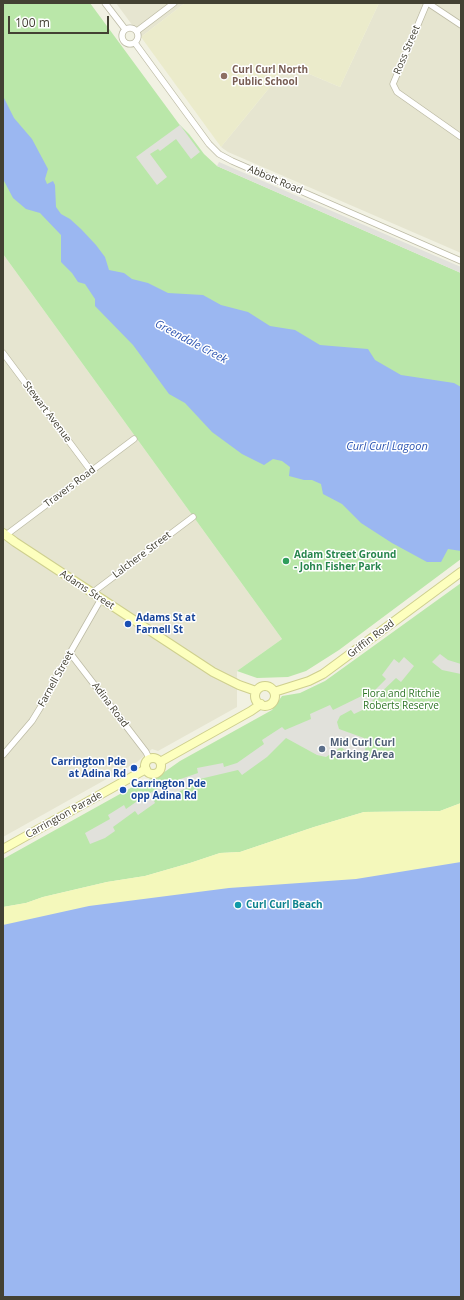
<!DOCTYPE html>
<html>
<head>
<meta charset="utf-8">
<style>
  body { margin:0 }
  #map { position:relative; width:464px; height:1300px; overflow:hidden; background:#f1f1e2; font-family:"Open Sans",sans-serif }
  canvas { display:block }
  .frame { position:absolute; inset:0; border:4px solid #434133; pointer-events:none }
  .scale { position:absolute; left:8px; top:16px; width:101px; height:18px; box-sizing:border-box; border:2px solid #434133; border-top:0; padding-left:5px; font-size:12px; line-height:14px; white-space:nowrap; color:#434133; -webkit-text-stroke:3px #fff; paint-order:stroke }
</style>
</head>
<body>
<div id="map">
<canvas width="464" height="1300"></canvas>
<div class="frame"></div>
<div class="scale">100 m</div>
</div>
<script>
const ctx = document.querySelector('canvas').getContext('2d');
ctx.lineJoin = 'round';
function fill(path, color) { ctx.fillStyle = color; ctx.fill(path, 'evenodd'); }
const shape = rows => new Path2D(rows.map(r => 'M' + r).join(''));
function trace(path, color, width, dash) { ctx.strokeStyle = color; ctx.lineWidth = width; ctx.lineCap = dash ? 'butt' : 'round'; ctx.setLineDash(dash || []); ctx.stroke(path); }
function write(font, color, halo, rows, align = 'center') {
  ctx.font = font + ' "Open Sans",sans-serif'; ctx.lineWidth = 3; ctx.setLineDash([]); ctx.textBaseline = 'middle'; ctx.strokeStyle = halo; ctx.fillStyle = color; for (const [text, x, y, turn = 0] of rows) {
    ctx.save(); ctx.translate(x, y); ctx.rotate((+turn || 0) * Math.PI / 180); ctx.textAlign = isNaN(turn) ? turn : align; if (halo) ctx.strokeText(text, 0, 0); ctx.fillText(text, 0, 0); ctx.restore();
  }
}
const residential = shape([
  [116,3,185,3,141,37],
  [379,3,461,3,461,253,228,152,221,147,288,65,340,87],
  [3,254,282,639,237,671,237,707,158,751,152,749,137,762,3,837]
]);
const education = shape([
  [185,3,379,3,340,87,288,65,221,147,141,37]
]);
const green = shape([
  [3,3,90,3,179,124,189,134,204,154,217,166,461,273,461,559,339,650,306,671,288,677,257,678,237,671,282,639,3,254],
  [461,583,461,803,440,811,364,812,314,827,240,852,220,853,190,863,145,876,107,882,43,897,26,903,3,907,3,859,138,784,163,773,180,761,272,710,282,696,300,693,325,681]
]);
const sand = shape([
  [461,803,461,948,3,1010,3,907,26,903,43,897,107,882,145,876,190,863,220,853,240,852,314,827,364,812,440,811]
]);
const parking = shape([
  [180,125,200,152,191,159,176,139,160,151,158,149,150,154,167,177,157,185,136,157],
  [219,162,461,267,461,273,217,166],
  [440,654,448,660,461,664,461,674,442,670,432,662],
  [404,657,414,666,401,682,396,678,372,701,373,705,354,714,351,710,340,716,337,722,339,729,364,738,366,742,365,751,360,756,353,757,341,747,326,757,317,755,286,738,267,757,242,775,238,770,187,782,189,787,167,797,163,792,153,799,155,803,138,815,135,811,113,827,115,831,105,838,90,844,85,833,110,819,108,815,124,805,126,809,143,797,166,784,198,773,197,768,223,763,224,767,237,763,264,744,262,740,282,727,285,730,311,719,310,714,330,705,333,710,376,689,386,679,382,675,394,659,399,663]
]);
const water = shape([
  [3,96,14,118,32,139,48,169,45,179,47,184,53,181,55,185,56,207,61,214,70,219,81,229,96,245,105,257,109,270,124,273,132,279,148,283,168,293,203,295,221,305,248,312,270,326,295,330,320,345,368,349,375,360,401,375,454,383,461,387,461,551,448,549,441,562,427,562,392,543,361,523,342,504,323,494,321,484,312,480,304,480,289,476,290,467,282,461,273,459,264,465,242,454,212,432,185,403,169,394,133,345,95,306,95,299,85,284,78,282,72,273,61,262,61,235,40,213,26,209,13,198,3,179],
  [461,862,461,1297,3,1297,3,925,89,906,229,888,356,879]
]);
const street = shape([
  [105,3,125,29],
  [427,3,393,84,397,92,461,137],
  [428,3,461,25],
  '122 36a8 8 0 1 1 16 0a8 8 0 1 1-16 0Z',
  [137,31,174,3],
  [135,43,209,144,219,154,232,161,461,261],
  [3,353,91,471],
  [6,535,134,439],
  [92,593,193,517],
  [70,653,146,752,149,758],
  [3,755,32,721,40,708,70,653,101,599]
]);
const secondary = shape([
  [3,533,15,542,213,672,239,685,256,691],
  '255 696a10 10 0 1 1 20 0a10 10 0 1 1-20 0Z',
  [274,692,309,681,323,674,461,572],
  '145 766a8 8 0 1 1 16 0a8 8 0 1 1-16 0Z',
  [160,762,251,711,261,704],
  [3,849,146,769]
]);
const markers = [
  [224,76,4,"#8d6e63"],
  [286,561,4,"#2e9e5b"],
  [128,624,4,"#1a4fb4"],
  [322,749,4,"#5c6f8a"],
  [134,768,4,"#1a4fb4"],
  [123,790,4,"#1a4fb4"],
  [238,905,4,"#0f9aa8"]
];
const streetNames = [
  ["Ross Street",407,50,-67],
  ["Abbott Road",275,180,23],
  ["Stewart Avenue",47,412,53],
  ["Travers Road",70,487,-37],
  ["Lalchere Street",142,555,-37],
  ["Adams Street",87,590,33],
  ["Griffin Road",371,639,-37],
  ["Farnell Street",56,679,-61],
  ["Adina Road",110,705,53],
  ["Carrington Parade",64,815,-29]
];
const educationNames = [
  ["Curl Curl North",232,70],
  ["Public School",232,82]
];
const leisureNames = [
  ["Adam Street Ground",294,555],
  ["- John Fisher Park",294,567]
];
const transitNames = [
  ["Adams St at",136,618],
  ["Farnell St",136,630],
  ["Carrington Pde",126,762,"right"],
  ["at Adina Rd",126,774,"right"],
  ["Carrington Pde",131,784],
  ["opp Adina Rd",131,796]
];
const parkNames = [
  ["Flora and Ritchie",401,694],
  ["Roberts Reserve",401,706]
];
const serviceNames = [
  ["Mid Curl Curl",330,743],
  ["Parking Area",330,755]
];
const cultureNames = [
  ["Curl Curl Beach",246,905]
];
const waterNames = [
  ["Greendale Creek",191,342,28],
  ["Curl Curl Lagoon",387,447]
];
fill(residential, '#e6e5d0');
fill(education, '#ebebcb');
fill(green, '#bae7a9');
fill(sand, '#f4f8bb');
fill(parking, '#e1e1db');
fill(water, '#9bb7f1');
trace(street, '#bdbba5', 7);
trace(secondary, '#cecf8e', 10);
trace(street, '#fff', 5.5);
trace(secondary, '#fdffbe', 8);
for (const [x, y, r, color] of markers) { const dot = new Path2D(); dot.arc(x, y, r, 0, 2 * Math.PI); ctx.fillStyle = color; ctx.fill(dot); trace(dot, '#fff', 1.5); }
write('10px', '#434133', '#fff', streetNames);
write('bold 10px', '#785e54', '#fff', educationNames, 'left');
write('bold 10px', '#27864d', '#fff', leisureNames, 'left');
write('bold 10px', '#164399', '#fff', transitNames, 'left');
write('10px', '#2e7526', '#fff', parkNames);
write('bold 10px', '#4e5e75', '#fff', serviceNames, 'left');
write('bold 10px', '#0d838f', '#fff', cultureNames, 'left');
write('italic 11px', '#2b53b0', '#fff', waterNames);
</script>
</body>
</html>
